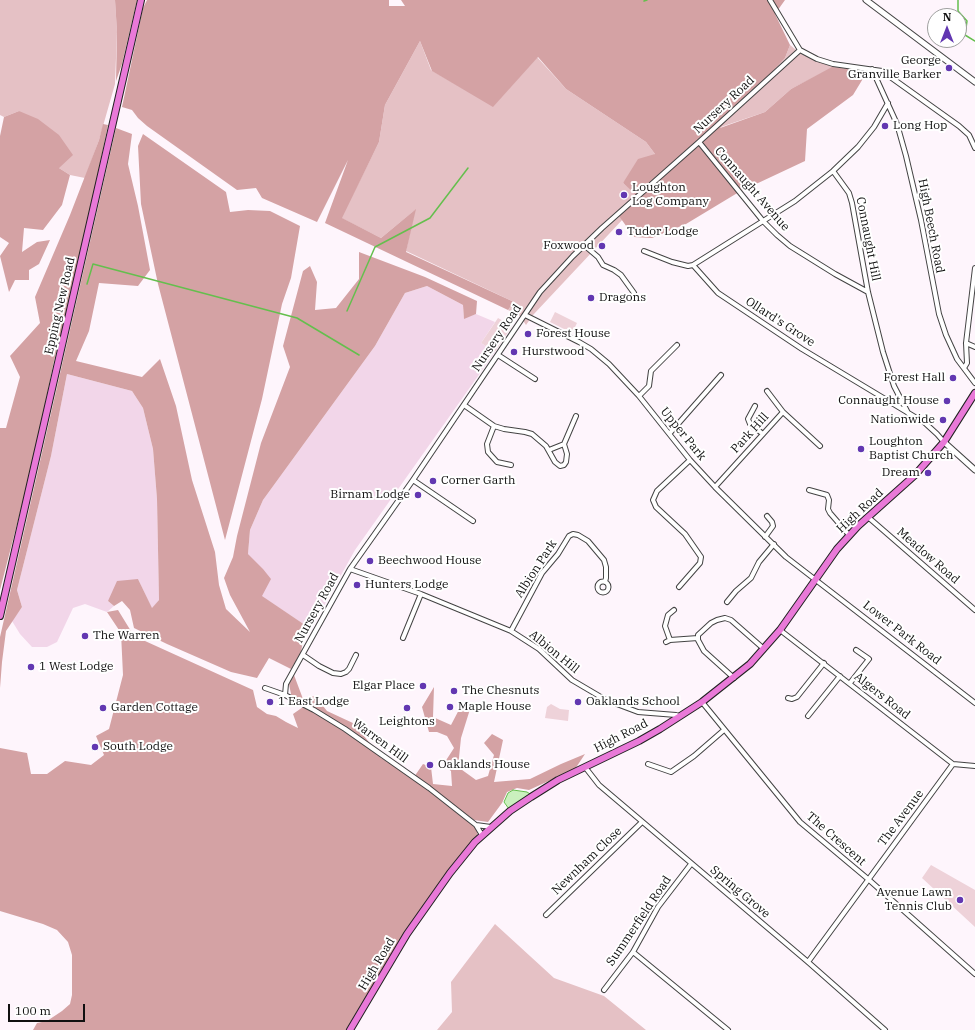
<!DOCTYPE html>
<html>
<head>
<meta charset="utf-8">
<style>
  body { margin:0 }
  #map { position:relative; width:975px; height:1030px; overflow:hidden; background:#fef5fc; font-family:"IBM Plex Serif",serif }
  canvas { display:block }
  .north { position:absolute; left:927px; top:8px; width:40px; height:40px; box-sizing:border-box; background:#fff; border:1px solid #9f9f9f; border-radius:50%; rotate:0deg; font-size:11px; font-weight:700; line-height:16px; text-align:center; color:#101010 }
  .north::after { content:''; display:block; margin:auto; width:14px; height:18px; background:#6237b1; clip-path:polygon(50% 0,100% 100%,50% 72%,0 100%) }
  .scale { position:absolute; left:8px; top:1004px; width:77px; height:18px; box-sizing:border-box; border:2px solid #101010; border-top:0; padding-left:5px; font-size:12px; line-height:14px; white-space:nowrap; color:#101010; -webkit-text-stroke:3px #fff; paint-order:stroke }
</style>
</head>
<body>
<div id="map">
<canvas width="975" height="1030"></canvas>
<div class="north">N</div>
<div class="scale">100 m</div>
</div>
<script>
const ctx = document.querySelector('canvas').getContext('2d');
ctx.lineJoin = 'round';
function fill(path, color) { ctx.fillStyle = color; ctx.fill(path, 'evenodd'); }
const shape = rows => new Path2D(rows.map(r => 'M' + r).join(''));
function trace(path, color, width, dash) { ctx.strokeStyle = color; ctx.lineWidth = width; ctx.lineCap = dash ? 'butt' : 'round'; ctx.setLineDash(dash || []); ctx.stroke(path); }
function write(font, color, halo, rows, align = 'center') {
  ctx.font = font + ' "IBM Plex Serif",serif'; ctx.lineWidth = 4; ctx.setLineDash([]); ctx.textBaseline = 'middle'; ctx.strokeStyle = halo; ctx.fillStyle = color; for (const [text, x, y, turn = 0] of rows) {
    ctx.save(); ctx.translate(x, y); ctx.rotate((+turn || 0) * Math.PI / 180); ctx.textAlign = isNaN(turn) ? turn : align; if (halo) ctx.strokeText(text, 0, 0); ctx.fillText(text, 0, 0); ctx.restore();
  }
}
const farmland = shape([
  [427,286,463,305,464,318,476,314,495,322,481,343,495,352,355,550,311,629,261,596,248,554,250,530,263,500,375,346,405,293],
  [67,374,132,391,143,408,153,449,157,499,159,600,152,609,138,579,108,601,114,606,107,612,85,604,73,608,57,642,47,647,32,647,20,634,12,621,22,607,17,590,51,456]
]);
const green = shape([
  [0,0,115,0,117,32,115,84,99,140,85,178,70,175,59,168,19,111,4,117,0,115],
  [420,41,431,70,493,106,537,57,566,89,646,142,655,154,623,183,638,196,624,218,533,315,526,325,520,316,508,310,514,302,406,251,415,210,381,238,341,218,379,142,385,105],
  [790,45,801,54,813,59,868,70,867,72,832,68,791,89,765,112,718,128,785,58],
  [495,924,554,978,604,996,646,1030,437,1030,452,1012,451,982]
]);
const forest = shape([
  [115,0,137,0,122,64,116,81,117,32],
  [147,0,389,0,389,6,405,6,401,0,785,0,775,14,790,45,785,58,720,128,765,112,791,89,832,67,867,72,853,95,807,129,805,161,739,192,686,224,652,238,634,237,619,216,637,196,623,183,638,159,655,154,646,142,566,89,538,57,493,107,432,71,420,41,385,105,379,142,342,218,381,238,416,209,406,252,514,302,508,310,325,223,348,160,317,222,262,198,256,188,237,190,147,126,138,118,132,110,122,107,143,8],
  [19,111,38,119,59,135,73,155,59,168,70,175,62,205,43,230,24,228,22,252,37,242,50,240,39,264,29,270,29,280,15,280,9,292,0,256,9,243,0,237,0,136,4,117],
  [103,124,108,125,80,258,54,361,32,466,0,590,0,428,6,428,20,377,10,356,40,323,35,297,70,215,99,140],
  [116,128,132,134,128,164,138,206,150,270,138,286,99,283,89,331,76,361,142,377,160,359,176,406,192,480,215,552,219,585,226,609,250,632,230,595,224,578,233,557,237,536,261,443,290,367,283,346,303,271,310,266,317,282,315,310,336,308,359,279,359,252,425,277,477,301,476,314,464,319,463,305,427,286,405,293,375,346,263,500,250,530,248,554,263,569,271,579,262,596,305,625,301,653,291,669,269,658,257,678,231,672,167,644,134,628,130,610,122,601,114,606,108,601,117,581,138,579,152,608,159,600,157,499,153,449,143,408,132,391,67,374,51,456,17,590,22,607,6,631,2,662,0,688,0,637],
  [143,134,226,192,230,212,248,210,270,211,300,226,291,278,282,304,262,399,225,540,158,284,141,204,138,146],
  [118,610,134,636,253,690,257,707,267,714,276,716,286,722,298,728,293,714,303,707,292,699,289,684,294,675,303,699,315,696,327,711,355,724,381,758,414,777,423,764,431,767,433,784,452,786,451,771,443,765,454,748,447,736,437,732,429,732,422,707,434,687,433,717,451,725,462,704,471,706,461,738,458,767,476,780,488,776,494,755,484,743,492,734,503,740,494,782,530,779,561,764,585,754,575,769,529,790,517,788,507,792,502,803,488,822,474,820,463,812,475,825,478,830,477,836,454,864,419,911,347,1030,33,1030,37,1023,47,1021,62,1011,70,1004,72,995,72,955,68,942,57,930,43,924,0,911,0,748,27,753,31,774,47,774,65,761,91,765,104,755,96,736,109,729,123,675,121,633,107,612]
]);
const pitch = shape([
  [555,312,577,323,572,333,550,322],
  [498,318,512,326,495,352,481,343],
  [551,704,560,709,569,710,568,721,545,718,547,707],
  [931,865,975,890,975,927,922,878]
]);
const water = shape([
  [513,790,527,792,530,794,509,809,504,802,508,793,513,790]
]);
const stream = shape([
  [958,0,958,11,967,21,965,35,975,41],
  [644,1,647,0],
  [87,284,93,264,297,318,359,355],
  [347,311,375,247,430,218,468,168]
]);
const minor = shape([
  [770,0,800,50,817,59,833,64,882,71,959,126,969,135,975,148],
  [872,69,897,124,906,156,921,220,939,314,946,335,957,359,975,383],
  [699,142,763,221,777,235,790,246,835,274,868,292],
  [833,171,849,193,852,203,868,292,883,352,894,386,908,413],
  [584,245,598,257,603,265,614,270,621,275,634,293],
  [644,251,672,262,688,266,693,265,795,201,833,171,858,147,874,127,888,103],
  [693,265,718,293,802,349,925,423,937,434,944,442],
  [525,315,579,342,591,349,609,364,639,396,690,460,715,487,786,557,975,703],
  [966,343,975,347],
  [498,355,535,379],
  [964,368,967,363,966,343,975,268],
  [767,391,783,412],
  [639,396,649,386,651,371,677,345],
  [464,405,494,426,504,429,525,432,532,434,546,446,555,462,560,466,564,465,566,462,567,454,564,444,576,416],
  [755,406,748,419,750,424,763,434],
  [494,426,487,444,488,452,497,462,511,465],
  [670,433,721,375],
  [549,450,564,444],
  [413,480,473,521],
  [715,487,783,412,820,446],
  [809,490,827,495,829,500,828,509,830,513,849,535],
  [868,517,975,610],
  [765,537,773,526,772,522,767,516],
  [350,569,421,594,511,631,539,649,572,680,606,700,638,712,676,715,679,716],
  '597.5 587a5.5 5.5 0 1 1 11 0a5.5 5.5 0 1 1-11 0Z',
  [679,587,700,563,701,557,685,534,656,507,653,500,657,491,690,460],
  [727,602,736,591,751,578,759,562,774,544],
  [780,630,953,764,975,766],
  [511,631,542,573,558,554,569,536,573,534,578,535,588,541,604,560,606,567,606,578,605,582],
  [403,638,421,594],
  [670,640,665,626,668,615,674,610],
  [666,642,670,640,698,638],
  [303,655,319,666,333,673,341,674,346,672,349,669,356,655],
  [734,678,704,651,698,640,698,635,711,623,717,620,725,618,731,620,764,649],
  [850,683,869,659,856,650],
  [265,688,285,695,314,710,345,729,429,788,476,825,491,827],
  [285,695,286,684,350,569,413,480,540,292,573,256,602,228,699,142,800,50],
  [788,698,792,699,797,697,824,663],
  [702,702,800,822,868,879,975,974],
  [808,716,840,676],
  [648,764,671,772,694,756,724,730],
  [585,767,599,785,808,962,885,1030],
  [476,825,482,835],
  [546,915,642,822],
  [633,952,728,1030],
  [808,962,953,764],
  [604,990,633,952,658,907,691,864]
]);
const tertiary = shape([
  [866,0,975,82],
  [944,442,975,470]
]);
const primary = shape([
  [0,616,141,0],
  [350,1030,407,934,450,873,475,842,510,811,531,797,558,780,639,741,660,729,702,702,750,664,780,630,837,549,858,526,915,475,944,442,975,393]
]);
const markers = [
  [949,68,4,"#6237b1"],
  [885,126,4,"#6237b1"],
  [624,195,4,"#6237b1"],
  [619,232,4,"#6237b1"],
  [602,246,4,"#6237b1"],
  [591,298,4,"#6237b1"],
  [528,334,4,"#6237b1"],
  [514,352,4,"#6237b1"],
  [953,378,4,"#6237b1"],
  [947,401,4,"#6237b1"],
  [943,420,4,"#6237b1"],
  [861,449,4,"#6237b1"],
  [928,473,4,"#6237b1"],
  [433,481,4,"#6237b1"],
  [418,495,4,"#6237b1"],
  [370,561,4,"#6237b1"],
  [357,585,4,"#6237b1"],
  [85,636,4,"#6237b1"],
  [31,667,4,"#6237b1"],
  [423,686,4,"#6237b1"],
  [454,691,4,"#6237b1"],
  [270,702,4,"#6237b1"],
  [578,702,4,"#6237b1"],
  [450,707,4,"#6237b1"],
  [103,708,4,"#6237b1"],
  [407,708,4,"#6237b1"],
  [95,747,4,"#6237b1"],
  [430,765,4,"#6237b1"],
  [960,900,4,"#6237b1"]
];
const poiNames = [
  ["George",941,61,"right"],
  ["Granville Barker",941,75,"right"],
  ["Long Hop",893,126],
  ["Loughton",632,188],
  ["Log Company",632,202],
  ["Tudor Lodge",627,232],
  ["Foxwood",594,246,"right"],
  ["Dragons",599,298],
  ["Forest House",536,334],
  ["Hurstwood",522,352],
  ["Forest Hall",945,378,"right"],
  ["Connaught House",939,401,"right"],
  ["Nationwide",935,420,"right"],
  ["Loughton",869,442],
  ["Baptist Church",869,456],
  ["Dream",920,473,"right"],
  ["Corner Garth",441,481],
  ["Birnam Lodge",410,495,"right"],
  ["Beechwood House",378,561],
  ["Hunters Lodge",365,585],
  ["The Warren",93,636],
  ["1 West Lodge",39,667],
  ["Elgar Place",415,686,"right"],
  ["The Chesnuts",462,691],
  ["1 East Lodge",278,702],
  ["Oaklands School",586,702],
  ["Maple House",458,707],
  ["Garden Cottage",111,708],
  ["Leightons",407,722,"center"],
  ["South Lodge",103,747],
  ["Oaklands House",438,765],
  ["Avenue Lawn",952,893,"right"],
  ["Tennis Club",952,907,"right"]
];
const streetNames = [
  ["Nursery Road",724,105,-43],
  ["Connaught Avenue",752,189,49],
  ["High Beech Road",931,226,79],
  ["Connaught Hill",868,239,79],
  ["Epping New Road",60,306,-77],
  ["Ollard's Grove",780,322,33],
  ["Nursery Road",497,338,-56],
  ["Park Hill",750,433,-48],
  ["Upper Park",683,434,51],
  ["High Road",860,511,-43],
  ["Meadow Road",928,556,41],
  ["Albion Park",536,569,-57],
  ["Nursery Road",317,608,-61],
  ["Lower Park Road",902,633,38],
  ["Albion Hill",554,652,39],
  ["Algers Road",882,696,38],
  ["High Road",621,736,-27],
  ["Warren Hill",380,741,36],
  ["The Avenue",901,818,-53],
  ["The Crescent",836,839,41],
  ["Newnham Close",587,861,-44],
  ["Spring Grove",740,892,40],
  ["Summerfield Road",639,921,-56],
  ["High Road",377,964,-59]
];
fill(farmland, '#f2d6e9');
fill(green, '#e5c1c5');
fill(forest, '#d4a2a4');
fill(pitch, '#eed2d9');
fill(water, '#caf0be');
trace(water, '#64bf4d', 1);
trace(stream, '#64bf4d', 1.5);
trace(minor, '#434343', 6);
trace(tertiary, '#434343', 7);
trace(primary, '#212121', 8);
trace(minor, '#fff', 4);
trace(tertiary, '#fff', 5);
trace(primary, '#e979d8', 6);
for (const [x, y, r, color] of markers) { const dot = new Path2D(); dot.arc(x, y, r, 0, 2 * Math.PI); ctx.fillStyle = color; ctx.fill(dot); trace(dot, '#fff', 1.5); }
write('12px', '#101010', '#fff', poiNames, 'left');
write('12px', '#101010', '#fff', streetNames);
</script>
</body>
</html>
